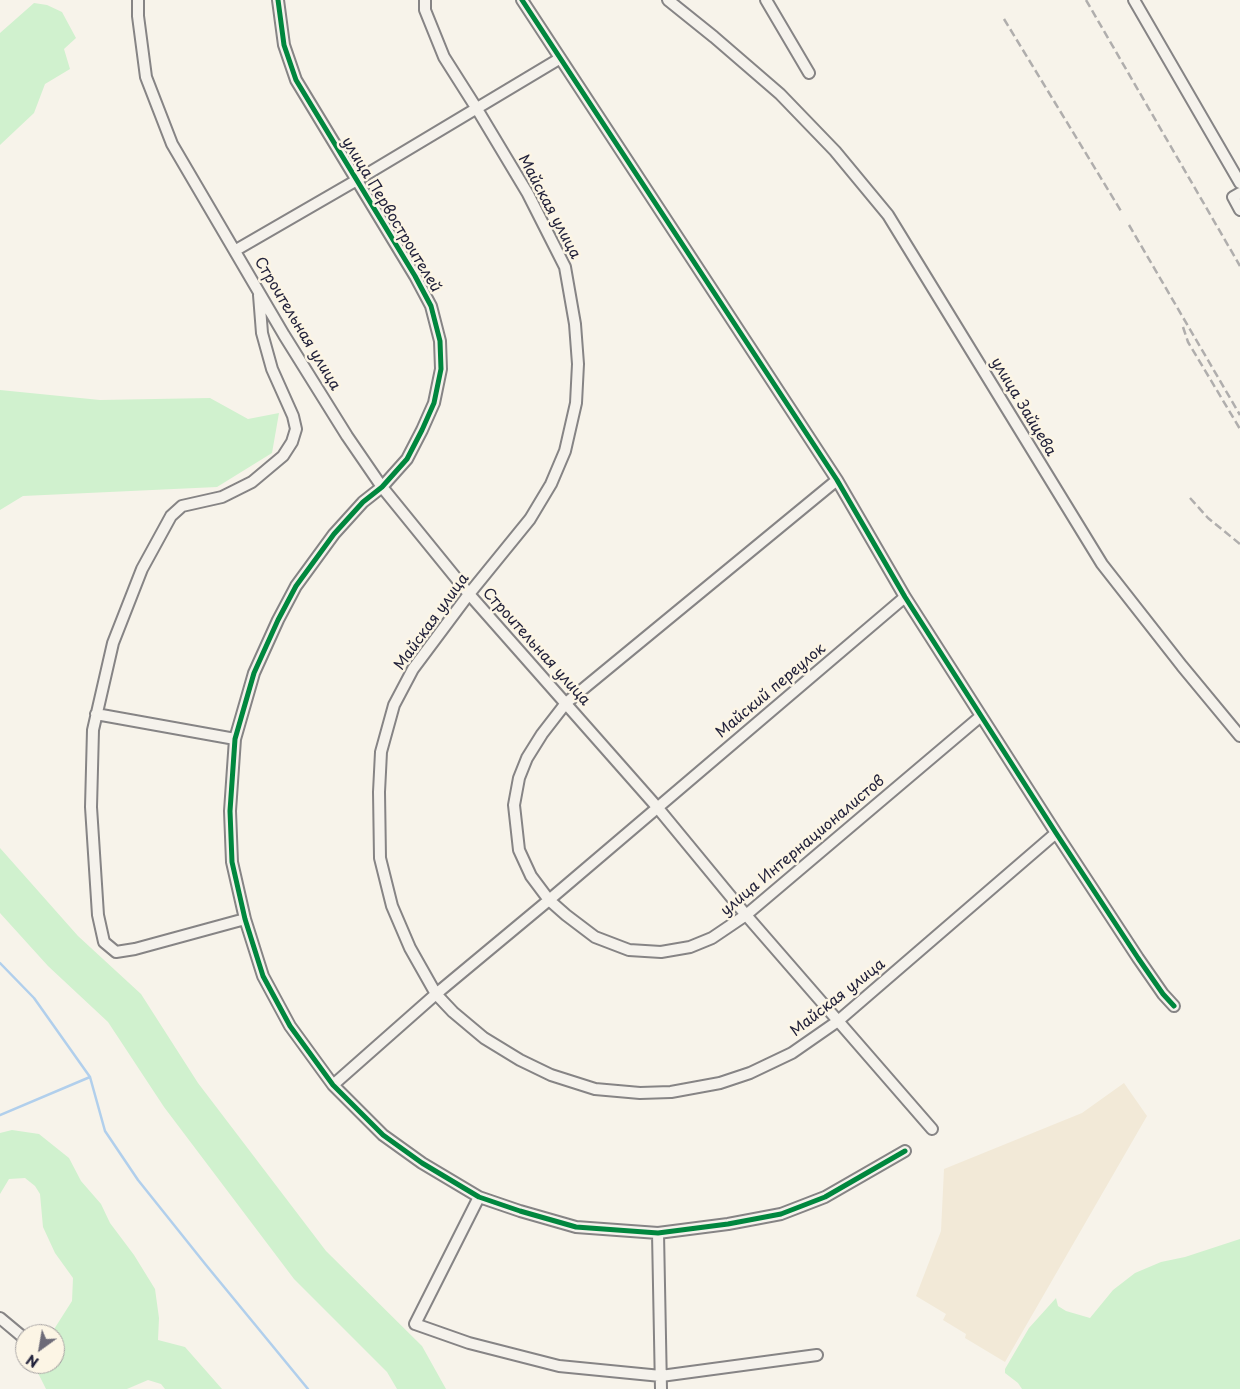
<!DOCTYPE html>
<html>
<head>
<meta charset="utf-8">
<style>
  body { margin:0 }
  #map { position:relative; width:1240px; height:1389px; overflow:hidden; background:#f7f3ea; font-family:"Playpen Sans",sans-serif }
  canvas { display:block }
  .north { position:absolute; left:15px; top:1324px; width:50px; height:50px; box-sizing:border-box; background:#fcf5e5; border:1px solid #a5a1a1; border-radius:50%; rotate:212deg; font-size:14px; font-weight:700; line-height:20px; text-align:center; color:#22223b }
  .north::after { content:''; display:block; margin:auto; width:18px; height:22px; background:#6d6b78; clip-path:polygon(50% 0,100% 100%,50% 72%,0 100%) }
</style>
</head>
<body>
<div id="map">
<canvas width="1240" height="1389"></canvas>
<div class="north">N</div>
</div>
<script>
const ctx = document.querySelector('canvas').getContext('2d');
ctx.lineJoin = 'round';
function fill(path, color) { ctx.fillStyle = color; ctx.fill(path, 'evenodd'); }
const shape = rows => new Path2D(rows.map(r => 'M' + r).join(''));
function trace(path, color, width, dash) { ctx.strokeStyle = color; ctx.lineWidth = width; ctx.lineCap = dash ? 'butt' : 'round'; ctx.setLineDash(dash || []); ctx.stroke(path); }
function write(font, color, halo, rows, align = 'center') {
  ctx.font = font + ' "Playpen Sans",sans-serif'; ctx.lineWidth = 5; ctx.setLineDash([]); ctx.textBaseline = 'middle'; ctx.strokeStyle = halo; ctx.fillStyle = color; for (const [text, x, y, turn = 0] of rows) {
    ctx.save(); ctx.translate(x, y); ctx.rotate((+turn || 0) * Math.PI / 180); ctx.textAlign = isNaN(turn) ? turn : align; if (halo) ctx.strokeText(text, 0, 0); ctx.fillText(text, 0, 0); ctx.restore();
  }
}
const built = shape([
  [1124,1083,1147,1116,1005,1362,965,1338,966,1334,943,1320,946,1314,916,1296,941,1231,944,1169,1082,1113]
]);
const green = shape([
  [34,3,47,5,62,12,76,38,64,49,70,69,45,84,34,113,0,145,0,33],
  [0,390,100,400,210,398,248,419,279,413,272,453,217,487,23,496,0,510],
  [0,848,78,936,141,994,198,1083,326,1251,422,1346,446,1389,397,1389,387,1372,294,1279,164,1107,108,1022,48,966,0,913],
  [12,1130,39,1134,69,1158,81,1181,101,1204,110,1223,134,1255,155,1289,159,1318,158,1340,185,1347,222,1389,165,1389,161,1384,148,1380,127,1389,46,1389,38,1373,39,1364,55,1364,55,1334,51,1334,72,1301,73,1278,55,1253,43,1227,40,1194,35,1186,25,1178,9,1179,0,1194,0,1133],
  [1240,1239,1240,1389,1022,1389,1018,1383,1005,1373,1005,1369,1029,1328,1056,1298,1058,1306,1066,1311,1090,1318,1113,1290,1135,1273,1161,1262,1185,1257]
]);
const stream = shape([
  [0,963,34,998,90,1077,105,1131,138,1180,206,1265,308,1389],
  [0,1115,90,1077]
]);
const minor = shape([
  [138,0,138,16,146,77,172,144,284,335,347,436,382,487,469,594,657,807,746,915,932,1129],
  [278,0,284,45,296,80,415,276,431,306,440,341,441,369,434,403,422,430,407,459,382,487,363,502,334,534,296,586,278,620,254,673,235,739,230,811,232,862,245,919,263,976,290,1026,333,1085,383,1135,422,1163,479,1197,520,1211,576,1227,658,1233,728,1224,781,1214,825,1197,905,1151],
  [425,0,425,10,444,57,477,109,528,194,565,267,575,324,578,364,576,403,565,451,551,484,530,519,469,594,413,669,394,705,381,752,379,792,380,858,392,906,410,948,436,994,453,1012,484,1038,520,1060,551,1075,595,1089,640,1093,671,1092,720,1083,750,1073,792,1053,838,1021,1056,833],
  [522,0,837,480,905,597,1056,833,1138,958,1163,994,1174,1006],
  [668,0,714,37,780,94,835,151,888,215,1102,564,1182,666,1240,736],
  [766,0,809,73],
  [1134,0,1240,183],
  [1240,193,1233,197,1240,210],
  [236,250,357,180,559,59],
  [837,480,566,703,542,734,527,758,519,778,514,805,519,850,531,876,549,900,566,915,595,937,629,950,661,952,690,947,712,938,746,915,981,716],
  [96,714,235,739],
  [245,919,135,949,116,952,104,942,98,915,91,807,93,730,113,643,142,569,171,516,182,506,222,497,252,482,283,456,292,442,296,429,293,416,272,369,262,333,259,295],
  [333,1085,436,994,549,900,905,597],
  [479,1197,415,1324,469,1343,559,1366,661,1376,817,1355],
  [658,1233,661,1389],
  [0,1318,24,1338]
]);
const rail = shape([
  [1086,0,1240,266],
  [1004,19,1121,211],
  [1129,225,1240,415],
  [1183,327,1188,342,1240,429],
  [1190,498,1208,518,1240,544]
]);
const cycleway = shape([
  [278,0,284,45,296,80,415,276,431,306,440,341,441,369,434,403,422,430,407,459,382,487,363,502,334,534,296,586,278,620,254,673,235,739,230,811,232,862,245,919,263,976,290,1026,333,1085,383,1135,422,1163,479,1197,520,1211,576,1227,658,1233,728,1224,781,1214,825,1197,905,1151],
  [522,0,837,480,905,597,1056,833,1138,958,1163,994,1174,1006]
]);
const streetNames = [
  ["Майская улица",549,207,62],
  ["улица Первостроителей",391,215,59],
  ["Строительная улица",297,324,59],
  ["улица Зайцева",1023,407,59],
  ["Майская улица",432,622,-54],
  ["Строительная улица",536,647,48],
  ["Майский переулок",771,691,-40],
  ["улица Интернационалистов",803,846,-40],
  ["Майская улица",838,998,-38]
];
fill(built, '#f2e9d7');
fill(green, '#d0f1ce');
trace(stream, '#b1cfec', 2.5);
trace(minor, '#868485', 14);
trace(minor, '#f5f2ec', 10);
trace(rail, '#b0aead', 2.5, [8, 4]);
trace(cycleway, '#00873e', 5);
write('15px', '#22223b', '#fcf5e5', streetNames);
</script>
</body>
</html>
